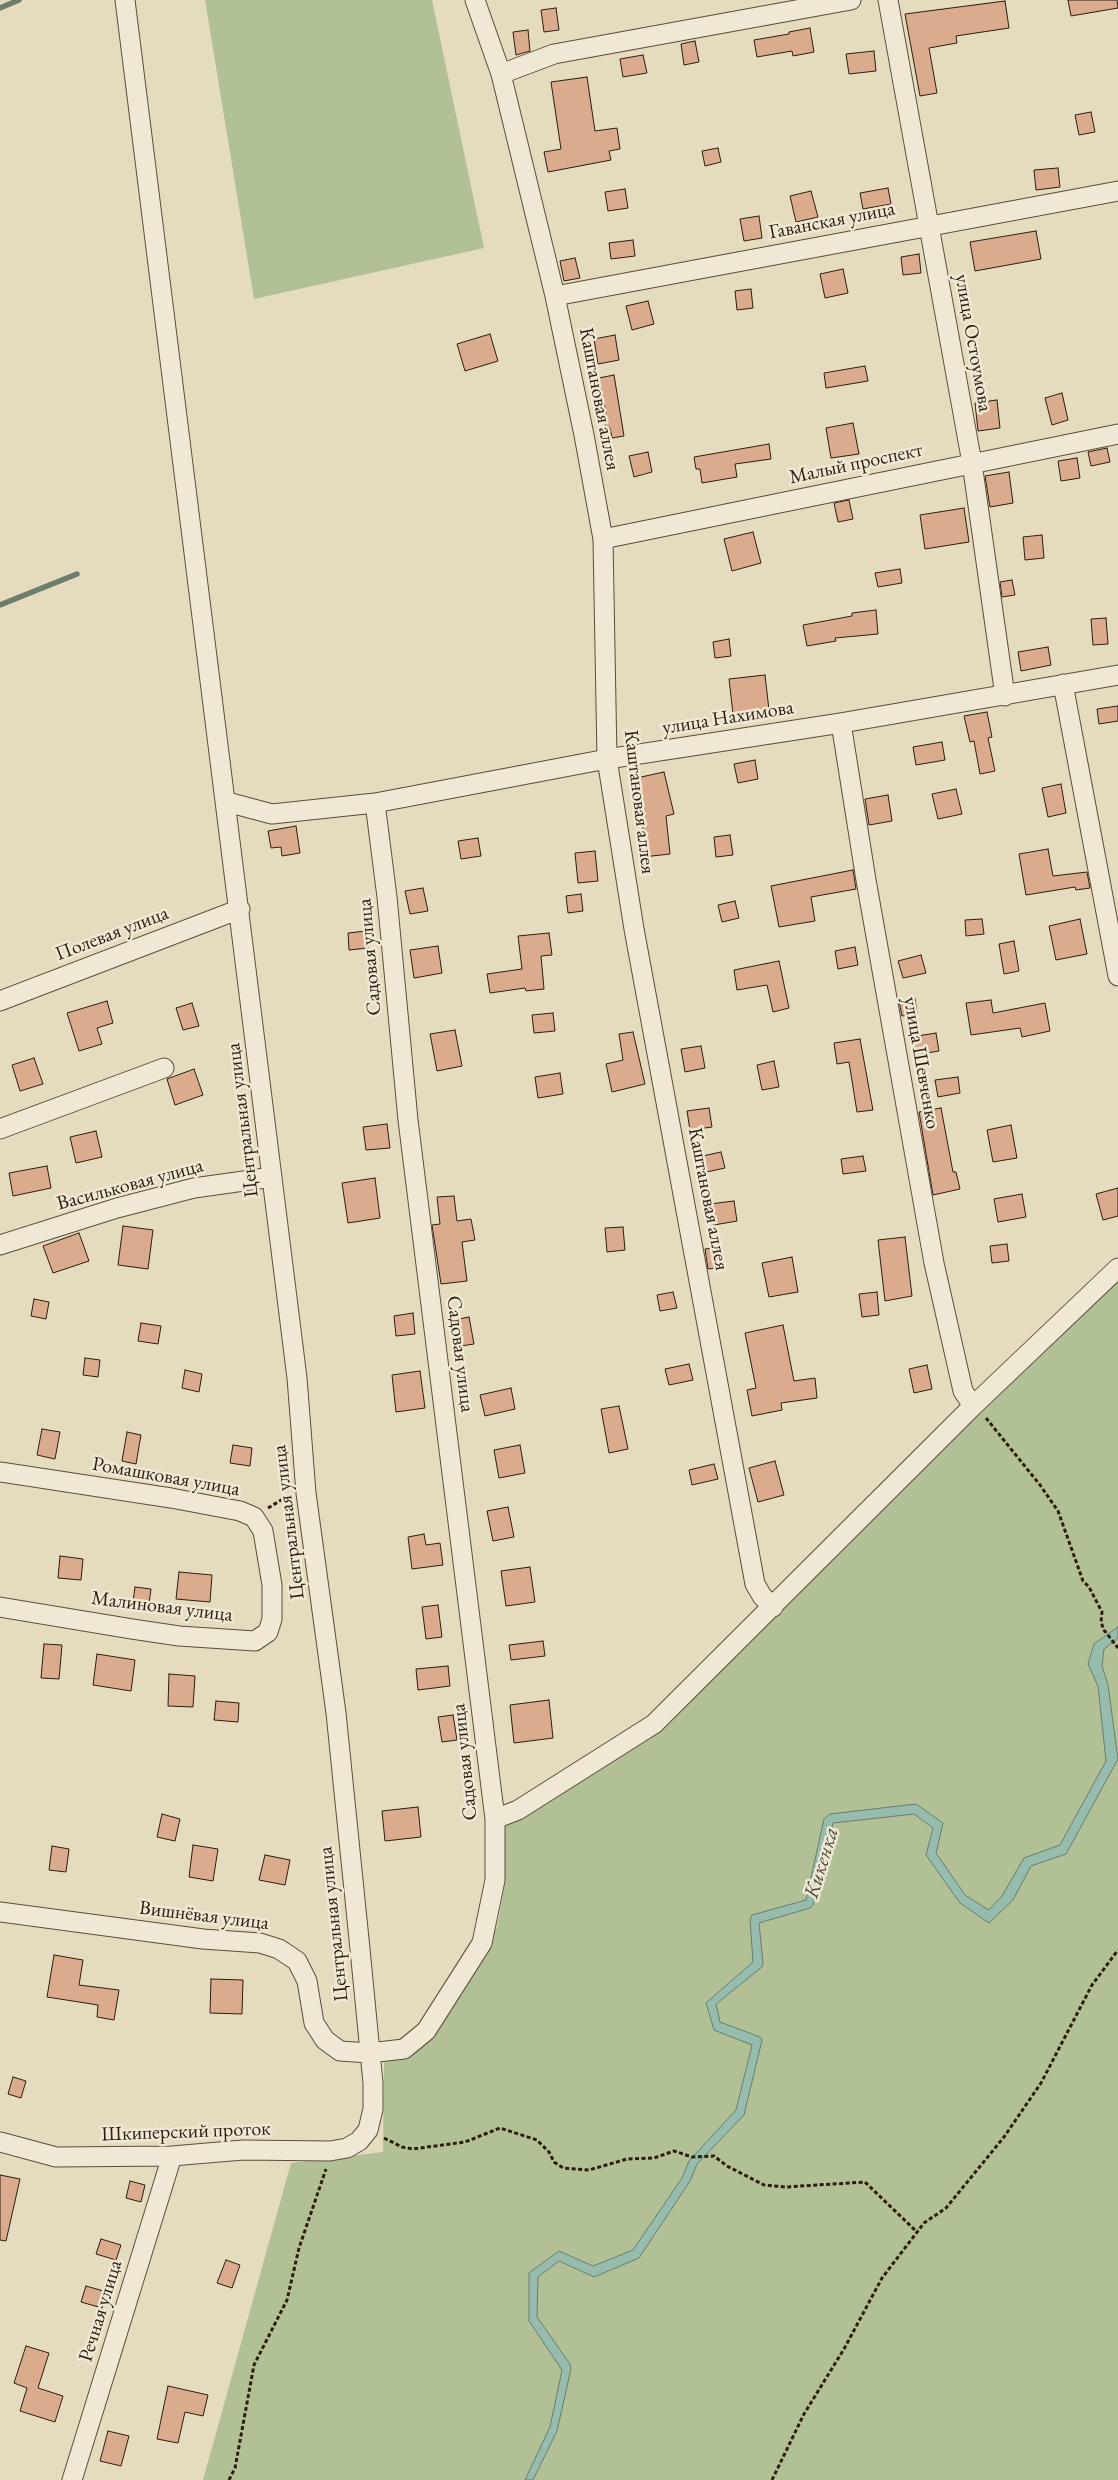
<!DOCTYPE html>
<html>
<head>
<meta charset="utf-8">
<style>
  body { margin:0 }
  canvas { display:block; background:#e5dcbf }
</style>
</head>
<body>
<canvas width="1118" height="2480"></canvas>
<script>
const ctx = document.querySelector('canvas').getContext('2d');
ctx.lineJoin = 'round';
function fill(path, color) { ctx.fillStyle = color; ctx.fill(path, 'evenodd'); }
const shape = rows => new Path2D(rows.map(r => 'M' + r).join(''));
function trace(path, color, width, dash) { ctx.strokeStyle = color; ctx.lineWidth = width; ctx.lineCap = dash ? 'butt' : 'round'; ctx.setLineDash(dash || []); ctx.stroke(path); }
function write(font, color, halo, rows, align = 'center') {
  ctx.font = font + ' "EB Garamond",serif'; ctx.lineWidth = 5; ctx.setLineDash([]); ctx.textBaseline = 'middle'; ctx.strokeStyle = halo; ctx.fillStyle = color; for (const [text, x, y, turn = 0] of rows) {
    ctx.save(); ctx.translate(x, y); ctx.rotate((+turn || 0) * Math.PI / 180); ctx.textAlign = isNaN(turn) ? turn : align; if (halo) ctx.strokeText(text, 0, 0); ctx.fillText(text, 0, 0); ctx.restore();
  }
}
const green = shape([
  [205,0,432,0,484,248,254,299],
  [1118,1276,1118,2480,203,2480,291,2163,383,2152,384,2062,409,2055,468,1980,497,1927,504,1889,504,1825,657,1729],
  [952,1878,965,1895,984,1908,965,1906]
]);
const water = shape([
  [1118,1627,1118,1638,1104,1649,1102,1666,1108,1685,1118,1759,1066,1854,1031,1866,1013,1900,989,1923,960,1903,926,1855,933,1828,914,1814,833,1823,813,1905,810,1908,759,1923,763,1963,762,1967,716,2004,720,2022,760,2037,762,2040,744,2115,697,2164,690,2181,639,2258,594,2277,559,2261,538,2277,537,2317,570,2364,571,2369,557,2431,533,2480,525,2480,550,2427,562,2370,529,2321,529,2273,559,2251,593,2266,633,2250,682,2178,689,2161,736,2110,752,2045,714,2030,706,2003,753,1962,750,1920,752,1915,806,1900,824,1819,830,1814,916,1804,943,1823,936,1853,965,1895,989,1910,1002,1896,1024,1858,1060,1845,1106,1761,1098,1686,1088,1664,1094,1644,1118,1627]
]);
const stream = shape([
  [0,8,19,0],
  [0,605,77,574]
]);
const building = shape([
  [1068,0,1117,0,1118,8,1071,16,1068,0],
  [1005,1,1009,28,956,36,957,43,929,48,937,93,920,96,905,14,1005,1],
  [556,8,559,30,544,32,541,10,556,8],
  [810,28,814,52,793,56,792,51,757,57,754,40,789,34,789,32,810,28],
  [528,30,530,51,516,55,513,32,528,30],
  [695,41,699,62,684,65,681,44,695,41],
  [874,51,876,71,849,74,846,54,874,51],
  [643,55,647,73,623,77,620,59,643,55],
  [587,77,595,131,617,128,620,149,609,151,611,160,548,172,544,152,561,149,551,82,587,77],
  [1091,112,1095,132,1079,135,1075,115,1091,112],
  [718,148,721,162,705,166,702,151,718,148],
  [1058,168,1060,187,1036,190,1034,170,1058,168],
  [888,188,891,204,863,209,860,193,888,188],
  [625,189,628,208,608,211,605,192,625,189],
  [811,191,818,217,796,222,790,196,811,191],
  [759,216,762,238,744,241,740,219,759,216],
  [1036,231,1041,259,975,271,970,242,1036,231],
  [633,240,635,256,611,259,609,243,633,240],
  [919,254,921,273,903,275,901,257,919,254],
  [575,258,580,278,564,281,560,261,575,258],
  [843,269,848,293,825,298,820,274,843,269],
  [751,289,753,308,737,310,735,291,751,289],
  [648,301,654,324,632,330,626,306,648,301],
  [490,334,498,361,465,371,457,344,490,334],
  [615,335,619,360,598,364,594,339,615,335],
  [865,366,868,381,826,388,824,373,865,366],
  [614,375,624,436,612,438,610,428,606,429,604,414,606,413,599,378,614,375],
  [1062,393,1068,420,1052,425,1045,398,1062,393],
  [997,400,1000,428,978,431,975,403,997,400],
  [853,423,859,454,831,458,826,428,853,423],
  [769,444,771,459,735,464,737,477,702,483,700,469,696,469,694,457,769,444],
  [1107,448,1110,462,1091,466,1088,452,1107,448],
  [648,452,652,472,634,477,629,456,648,452],
  [1077,458,1080,478,1061,481,1058,461,1077,458],
  [1009,472,1013,503,990,507,985,476,1009,472],
  [849,500,853,519,838,522,834,503,849,500],
  [964,508,969,542,925,549,920,515,964,508],
  [753,532,761,563,732,571,724,539,753,532],
  [1042,535,1044,558,1025,560,1023,537,1042,535],
  [900,569,902,583,878,587,875,573,900,569],
  [1012,580,1015,595,1002,597,1000,582,1012,580],
  [876,610,878,634,835,638,836,641,807,646,803,625,852,616,852,613,876,610],
  [1106,618,1108,644,1093,645,1091,619,1106,618],
  [729,639,731,656,715,658,713,642,729,639],
  [1048,647,1051,665,1021,671,1018,652,1048,647],
  [765,675,769,710,733,714,729,679,765,675],
  [1118,706,1118,721,1099,724,1097,709,1118,706],
  [987,712,992,737,988,738,995,771,980,774,974,741,970,742,964,716,987,712],
  [942,742,945,760,916,765,913,747,942,742],
  [755,760,758,779,738,783,734,764,755,760],
  [664,772,674,814,666,816,670,854,643,857,642,843,646,842,632,779,664,772],
  [1061,784,1066,813,1048,817,1042,788,1061,784],
  [956,789,962,814,938,819,932,794,956,789],
  [888,795,892,821,869,825,865,799,888,795],
  [296,826,300,853,282,856,281,847,271,848,268,831,296,826],
  [730,835,733,855,716,857,714,837,730,835],
  [478,838,481,856,461,859,458,841,478,838],
  [1048,849,1053,876,1087,872,1090,888,1076,890,1075,887,1026,895,1019,854,1048,849],
  [595,851,598,881,578,883,575,853,595,851],
  [853,870,856,889,811,897,815,921,779,927,771,886,853,870],
  [423,888,428,911,410,914,405,891,423,888],
  [581,894,583,911,568,913,566,896,581,894],
  [735,901,739,918,722,922,718,905,735,901],
  [982,919,984,934,966,936,965,920,982,919],
  [1080,919,1087,954,1056,960,1049,926,1080,919],
  [366,931,368,948,349,950,348,933,366,931],
  [549,933,552,955,541,956,544,989,526,991,525,988,490,993,487,974,522,969,518,936,549,933],
  [1014,941,1019,971,1004,974,999,944,1014,941],
  [438,946,442,973,414,978,410,950,438,946],
  [855,947,858,965,838,969,835,951,855,947],
  [921,955,926,973,903,978,898,961,921,955],
  [779,961,789,1008,773,1012,767,985,737,990,734,970,779,961],
  [915,999,917,1014,902,1016,899,1001,915,999],
  [991,1000,993,1013,1045,1003,1050,1031,1022,1037,1020,1028,971,1035,966,1003,991,1000],
  [107,1001,113,1023,97,1028,102,1044,79,1051,67,1013,107,1001],
  [192,1003,199,1026,183,1030,176,1008,192,1003],
  [553,1013,555,1031,534,1033,532,1015,553,1013],
  [455,1030,462,1066,437,1071,430,1034,455,1030],
  [633,1032,645,1084,612,1092,606,1064,623,1060,619,1034,633,1032],
  [936,1033,939,1051,914,1055,911,1037,936,1033],
  [860,1039,873,1110,857,1112,849,1062,837,1064,834,1043,860,1039],
  [701,1046,705,1068,685,1072,681,1049,701,1046],
  [34,1058,43,1084,20,1091,12,1065,34,1058],
  [774,1061,779,1087,762,1090,757,1065,774,1061],
  [194,1069,203,1095,175,1105,167,1079,194,1069],
  [560,1073,563,1094,538,1098,535,1077,560,1073],
  [958,1077,960,1093,938,1097,935,1080,958,1077],
  [709,1108,712,1127,690,1130,687,1111,709,1108],
  [941,1108,953,1172,956,1172,960,1189,933,1195,919,1112,941,1108],
  [387,1124,390,1148,366,1150,363,1127,387,1124],
  [1011,1125,1017,1158,993,1162,987,1130,1011,1125],
  [96,1131,102,1157,76,1163,70,1137,96,1131],
  [721,1152,725,1168,702,1173,698,1157,721,1152],
  [863,1156,866,1171,843,1174,841,1159,863,1156],
  [47,1166,51,1188,13,1196,9,1173,47,1166],
  [375,1178,380,1218,348,1223,342,1183,375,1178],
  [1118,1188,1118,1216,1103,1220,1096,1194,1118,1188],
  [1022,1194,1026,1217,998,1222,994,1199,1022,1194],
  [454,1196,457,1221,471,1219,475,1240,462,1242,467,1281,441,1284,432,1225,440,1224,437,1197,454,1196],
  [734,1201,737,1221,714,1225,710,1204,734,1201],
  [123,1226,153,1230,148,1269,118,1265,123,1226],
  [623,1227,625,1250,607,1252,605,1228,623,1227],
  [79,1233,89,1261,53,1273,43,1246,79,1233],
  [905,1237,912,1296,885,1301,878,1240,905,1237],
  [1007,1244,1009,1261,992,1263,990,1246,1007,1244],
  [721,1247,724,1267,708,1269,705,1249,721,1247],
  [792,1257,798,1292,769,1297,762,1263,792,1257],
  [673,1292,677,1308,660,1311,657,1295,673,1292],
  [877,1292,879,1315,862,1317,859,1294,877,1292],
  [34,1299,49,1302,46,1319,31,1316,34,1299],
  [413,1313,415,1334,396,1336,394,1316,413,1313],
  [469,1317,474,1344,454,1347,449,1321,469,1317],
  [141,1323,161,1326,158,1344,138,1341,141,1323],
  [783,1325,794,1381,815,1378,817,1398,781,1403,782,1410,752,1416,747,1390,756,1388,745,1333,783,1325],
  [85,1358,100,1360,98,1377,83,1375,85,1358],
  [689,1364,693,1380,669,1385,665,1369,689,1364],
  [927,1365,932,1389,914,1393,909,1369,927,1365],
  [185,1370,202,1374,199,1392,182,1388,185,1370],
  [420,1371,425,1408,396,1412,392,1375,420,1371],
  [511,1388,515,1409,485,1416,480,1395,511,1388],
  [619,1406,628,1449,609,1453,601,1409,619,1406],
  [42,1429,60,1432,55,1459,37,1455,42,1429],
  [127,1432,141,1435,136,1464,122,1461,127,1432],
  [233,1445,252,1448,250,1466,230,1463,233,1445],
  [520,1445,525,1473,499,1478,494,1450,520,1445],
  [775,1461,784,1495,758,1502,749,1468,775,1461],
  [714,1464,718,1479,692,1485,689,1470,714,1464],
  [508,1507,514,1537,493,1541,487,1511,508,1507],
  [424,1534,426,1545,440,1543,443,1565,412,1569,408,1537,424,1534],
  [60,1556,83,1559,81,1580,58,1578,60,1556],
  [530,1567,535,1602,506,1606,501,1571,530,1567],
  [179,1572,212,1575,210,1602,176,1599,179,1572],
  [135,1587,151,1589,149,1604,133,1602,135,1587],
  [438,1605,442,1637,426,1639,422,1607,438,1605],
  [543,1641,545,1656,511,1660,509,1645,543,1641],
  [44,1644,62,1645,59,1679,41,1678,44,1644],
  [97,1654,135,1660,131,1691,93,1685,97,1654],
  [448,1666,450,1686,418,1690,416,1669,448,1666],
  [169,1674,195,1676,193,1707,168,1706,169,1674],
  [549,1700,553,1738,514,1743,510,1705,549,1700],
  [216,1701,239,1703,238,1722,214,1720,216,1701],
  [453,1715,457,1740,442,1742,438,1717,453,1715],
  [418,1807,421,1837,385,1841,382,1811,418,1807],
  [162,1814,180,1819,175,1841,157,1837,162,1814],
  [193,1845,218,1849,213,1881,189,1877,193,1845],
  [52,1846,69,1849,66,1872,49,1870,52,1846],
  [265,1855,290,1860,285,1885,259,1880,265,1855],
  [54,1955,83,1960,79,1985,119,1990,114,2020,97,2017,98,2005,47,1997,54,1955],
  [211,1979,243,1980,242,2014,210,2013,211,1979],
  [13,2077,26,2081,21,2098,8,2094,13,2077],
  [0,2175,20,2179,6,2241,0,2240,0,2175],
  [130,2181,145,2185,141,2202,126,2198,130,2181],
  [101,2239,121,2245,116,2260,96,2254,101,2239],
  [226,2260,240,2265,232,2288,217,2283,226,2260],
  [86,2286,107,2292,102,2308,81,2302,86,2286],
  [26,2346,49,2353,38,2388,63,2396,55,2422,20,2411,27,2388,14,2383,26,2346],
  [168,2386,208,2395,203,2416,185,2412,178,2443,157,2439,168,2386],
  [108,2431,129,2436,121,2466,100,2461,108,2431]
]);
const path = shape([
  [986,1418,1040,1485,1058,1511,1083,1581,1089,1587,1102,1612,1101,1622,1104,1630,1118,1648],
  [268,1508,288,1496],
  [384,2138,402,2147,413,2149,465,2142,500,2128,537,2140,549,2152,554,2162,563,2168,589,2170,627,2159,654,2158,674,2151,692,2157,714,2156,727,2166,764,2185,786,2187,865,2182,917,2232],
  [229,2480,235,2468,254,2365,287,2300,299,2248,326,2169],
  [772,2480,804,2414,844,2349,882,2278,924,2223,946,2208,1004,2137,1041,2083,1092,1985,1118,1950]
]);
const minor = shape([
  [475,0,501,74,555,296,584,435,603,539,607,759,634,929,755,1584,762,1596,773,1607],
  [888,0,972,463,1005,696],
  [501,74,554,54,851,0],
  [555,296,1118,191],
  [603,539,1118,434],
  [1063,684,1118,976],
  [841,723,866,880,934,1263,963,1391,973,1406],
  [227,802,272,814,375,803,607,759,841,723,1118,675],
  [0,1001,240,909],
  [0,1129,164,1068],
  [0,1245,117,1208,194,1188,272,1177],
  [0,1472,171,1498,240,1511,254,1517,263,1531,272,1585,272,1619,268,1632,255,1641,179,1636,132,1629,0,1607],
  [495,1819,518,1810,654,1724,973,1406,1118,1268],
  [0,1912,203,1939,260,1943,279,1949,297,1961,307,1981,314,2023,325,2040,340,2051,369,2053,404,2049,426,2031,482,1943,495,1880,495,1819,408,1120,387,897,375,803],
  [0,2142,56,2157,172,2156,243,2150,330,2151,347,2148,359,2141,368,2130,373,2109,373,2083,359,1939,336,1713,306,1493,297,1378,125,0],
  [72,2480,172,2156]
]);
const streetNames = [
  ["Гаванская улица",832,221,-11],
  ["улица Остоумова",973,343,80],
  ["Каштановая аллея",599,399,79],
  ["Малый проспект",856,464,-12],
  ["улица Нахимова",728,718,-9],
  ["Каштановая аллея",639,802,83],
  ["Полевая улица",112,934,-21],
  ["Садовая улица",370,957,-95],
  ["улица Шевченко",921,1063,80],
  ["Центральная улица",243,1120,-97],
  ["Васильковая улица",130,1185,-15],
  ["Каштановая аллея",708,1199,79],
  ["Садовая улица",460,1354,83],
  ["Ромашковая улица",166,1477,10],
  ["Центральная улица",289,1522,-97],
  ["Малиновая улица",162,1607,7],
  ["Садовая улица",465,1762,-96],
  ["Вишнёвая улица",204,1916,7],
  ["Центральная улица",334,1924,-96],
  ["Шкиперский проток",186,2132,-2],
  ["Речная улица",101,2311,-73]
];
const waterNames = [
  ["Кикенка",822,1863,-73]
];
fill(green, '#b1c195');
fill(water, '#96bcad');
trace(water, '#6c7c6d', 1);
trace(stream, '#6c7c6d', 5.5);
fill(building, '#daab8d');
trace(building, '#2e1d0d', 1);
trace(minor, '#5c4d3a', 21);
trace(path, '#2e1d0d', 3, [4, 2.5]);
trace(minor, '#eee8d5', 19);
write('20px', '#2e1d0d', '#eee8d5', streetNames);
write('italic 21px', '#4d4d3d', '#eee8d5', waterNames);
</script>
</body>
</html>
